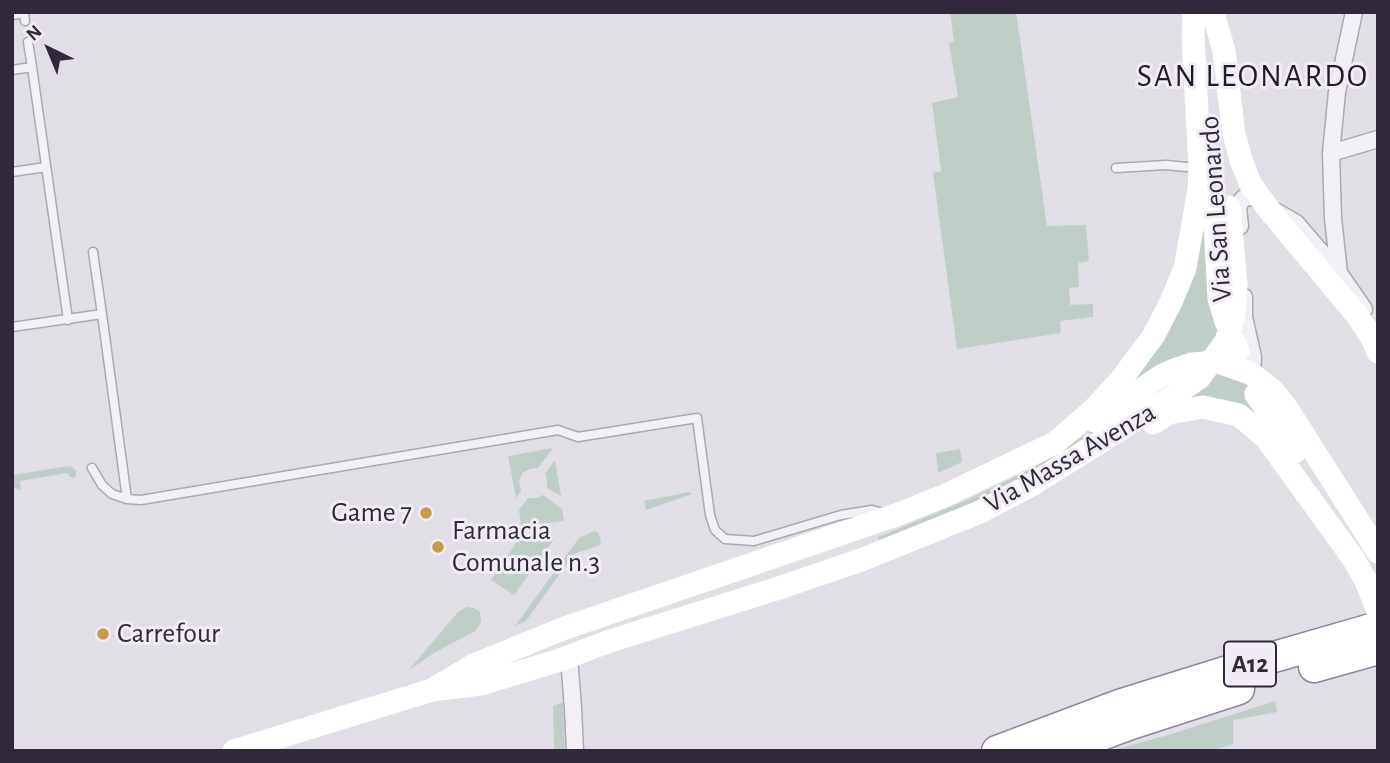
<!DOCTYPE html>
<html>
<head>
<meta charset="utf-8">
<style>
  body { margin:0 }
  #map { position:relative; width:1390px; height:763px; overflow:hidden; background:#e1dee6; font-family:"Alegreya Sans",sans-serif }
  canvas { display:block }
  .frame { position:absolute; inset:0; border:14px solid #31283b; pointer-events:none }
  .north { position:absolute; left:14px; top:14px; width:70px; height:70px; -webkit-text-stroke:5px #f0edf4; paint-order:stroke; rotate:317deg; font-size:19px; font-weight:700; line-height:28px; text-align:center; color:#31283b }
  .north::after { content:''; display:block; margin:auto; width:24px; height:32px; background:#31283b; clip-path:polygon(50% 0,100% 100%,50% 72%,0 100%) }
</style>
</head>
<body>
<div id="map">
<canvas width="1390" height="763"></canvas>
<div class="frame"></div>
<div class="north">N</div>
</div>
<script>
const ctx = document.querySelector('canvas').getContext('2d');
ctx.lineJoin = 'round';
function fill(path, color) { ctx.fillStyle = color; ctx.fill(path, 'evenodd'); }
const shape = rows => new Path2D(rows.map(r => 'M' + r).join(''));
function trace(path, color, width, dash) { ctx.strokeStyle = color; ctx.lineWidth = width; ctx.lineCap = dash ? 'butt' : 'round'; ctx.setLineDash(dash || []); ctx.stroke(path); }
function write(font, color, halo, rows, align = 'center') {
  ctx.font = font + ' "Alegreya Sans",sans-serif'; ctx.lineWidth = 6; ctx.setLineDash([]); ctx.textBaseline = 'middle'; ctx.strokeStyle = halo; ctx.fillStyle = color; for (const [text, x, y, turn = 0] of rows) {
    ctx.save(); ctx.translate(x, y); ctx.rotate((+turn || 0) * Math.PI / 180); ctx.textAlign = isNaN(turn) ? turn : align; if (halo) ctx.strokeText(text, 0, 0); ctx.fillText(text, 0, 0); ctx.restore();
  }
}
const green = shape([
  [950,12,1016,12,1047,226,1086,225,1089,261,1078,263,1079,287,1069,288,1070,305,1093,304,1093,317,1060,321,1061,333,957,349,933,173,941,171,932,103,958,97,949,43,954,41],
  [1204,199,1221,337,1216,347,1137,381,1126,384],
  [1198,369,1057,466,880,545,878,537,965,501,1025,472,1059,453,1131,402],
  [1217,369,1262,389,1244,398,1269,430,1176,405],
  [553,448,538,468,530,469,522,473,519,482,521,491,516,498,508,456],
  [960,449,962,462,938,473,936,453],
  [555,460,561,496,547,488,547,480,545,474],
  [67,466,72,467,76,471,76,476,73,478,69,476,68,473,20,481,21,491,12,486,12,476,14,475],
  [689,492,691,493,692,494,646,510,644,501],
  [543,495,562,509,564,521,521,526,519,510,528,498,537,498],
  [594,531,598,532,601,541,600,545,574,554,526,621,515,626,579,538],
  [549,533,552,534,554,539,514,595,491,580,516,543,521,540],
  [467,607,474,608,480,612,481,621,479,626,475,631,434,653,408,671,458,612],
  [1275,701,1277,712,1233,720,1233,744,1211,751,1109,751,1168,735],
  [563,702,565,751,554,751,553,706]
]);
const lane = shape([
  [12,15,24,13,25,21],
  [28,42,32,67],
  [12,70,32,67,68,320],
  [1116,168,1166,165,1197,168],
  [12,172,46,167],
  [102,314,127,499],
  [12,327,102,314,93,252],
  [92,468,102,485,112,494,127,499,141,500,558,430,578,437,697,418,710,515,715,530,725,539,754,541,841,515,872,510,883,513]
]);
const street = shape([
  [1331,153,1378,139],
  [1277,212,1296,223,1339,273,1364,309],
  [1240,226,1238,208,1241,201,1245,197,1261,198],
  [1339,273,1333,218,1331,153,1337,92,1354,12],
  [1244,297,1244,317,1253,357,1252,374],
  [569,657,573,708,575,751]
]);
const secondary = shape([
  [1213,12,1224,51,1234,134,1241,160,1251,185,1270,211,1356,314,1371,336,1378,352],
  [1212,169,1219,298,1226,322],
  [1229,207,1236,284],
  [1234,342,1238,351],
  [1221,363,1252,374,1273,391,1286,407,1378,552],
  [1256,394,1295,452],
  [1095,421,1161,376,1174,370,1192,364,1205,363],
  [1153,423,1169,413,1203,407,1239,415,1266,438,1353,558,1366,581,1378,611],
  [432,690,474,665,565,628,896,515,944,496,1055,443,1092,411,1120,381,1154,335,1171,302,1185,268,1199,190,1200,168,1193,36,1194,12],
  [234,751,432,690,481,684,560,660,607,642,779,588,861,560,980,512,1033,484,1169,399]
]);
const highway = shape([
  [1314,667,1378,649],
  [997,751,1122,704,1260,661,1378,627],
  [1058,751,1131,724,1239,689]
]);
const secondaryBridge = shape([
  [1169,399,1200,377,1226,341,1234,315,1236,284]
]);
const markers = [
  [426,513,7,"#c29b4c"],
  [438,547,7,"#c29b4c"],
  [103,634,7,"#c29b4c"]
];
const shields = [
  [1250,664,52]
];
const shieldNames = [
  ["A12",1250,664]
];
const streetNames = [
  ["Via San Leonardo",1216,209,-94],
  ["Via Massa Avenza",1070,458,-30]
];
const poiNames = [
  ["Game 7",412,513,"right"],
  ["Farmacia",452,531],
  ["Comunale n.3",452,563],
  ["Carrefour",117,634]
];
const quarterNames = [
  ["SAN LEONARDO",1253,76]
];
fill(green, '#bfcfc8');
trace(lane, '#aca7b3', 11);
trace(street, '#aca7b3', 19);
trace(highway, '#8f869b', 33);
trace(lane, '#f2f0f5', 8);
trace(street, '#f2f0f5', 16);
trace(secondary, '#fff', 23);
trace(highway, '#fff', 30);
trace(secondaryBridge, '#fff', 23);
for (const [x, y, r, color] of markers) { const dot = new Path2D(); dot.arc(x, y, r, 0, 2 * Math.PI); ctx.fillStyle = color; ctx.fill(dot); trace(dot, '#f0edf4', 2.5); }
for (const [x, y, w] of shields) { const box = new Path2D(); box.roundRect(x - w / 2, y - 22.5, w, 45, 5); ctx.fillStyle = '#f0edf4'; ctx.fill(box); trace(box, '#31283b', 2); }
write('bold 26px', '#31283b', null, shieldNames);
write('28px', '#31283b', '#f0edf4', streetNames);
write('28px', '#31283b', '#f0edf4', poiNames, 'left');
ctx.letterSpacing = '2px';
write('32px', '#231b2c', '#f0edf4', quarterNames);
ctx.letterSpacing = '0px';
</script>
</body>
</html>
